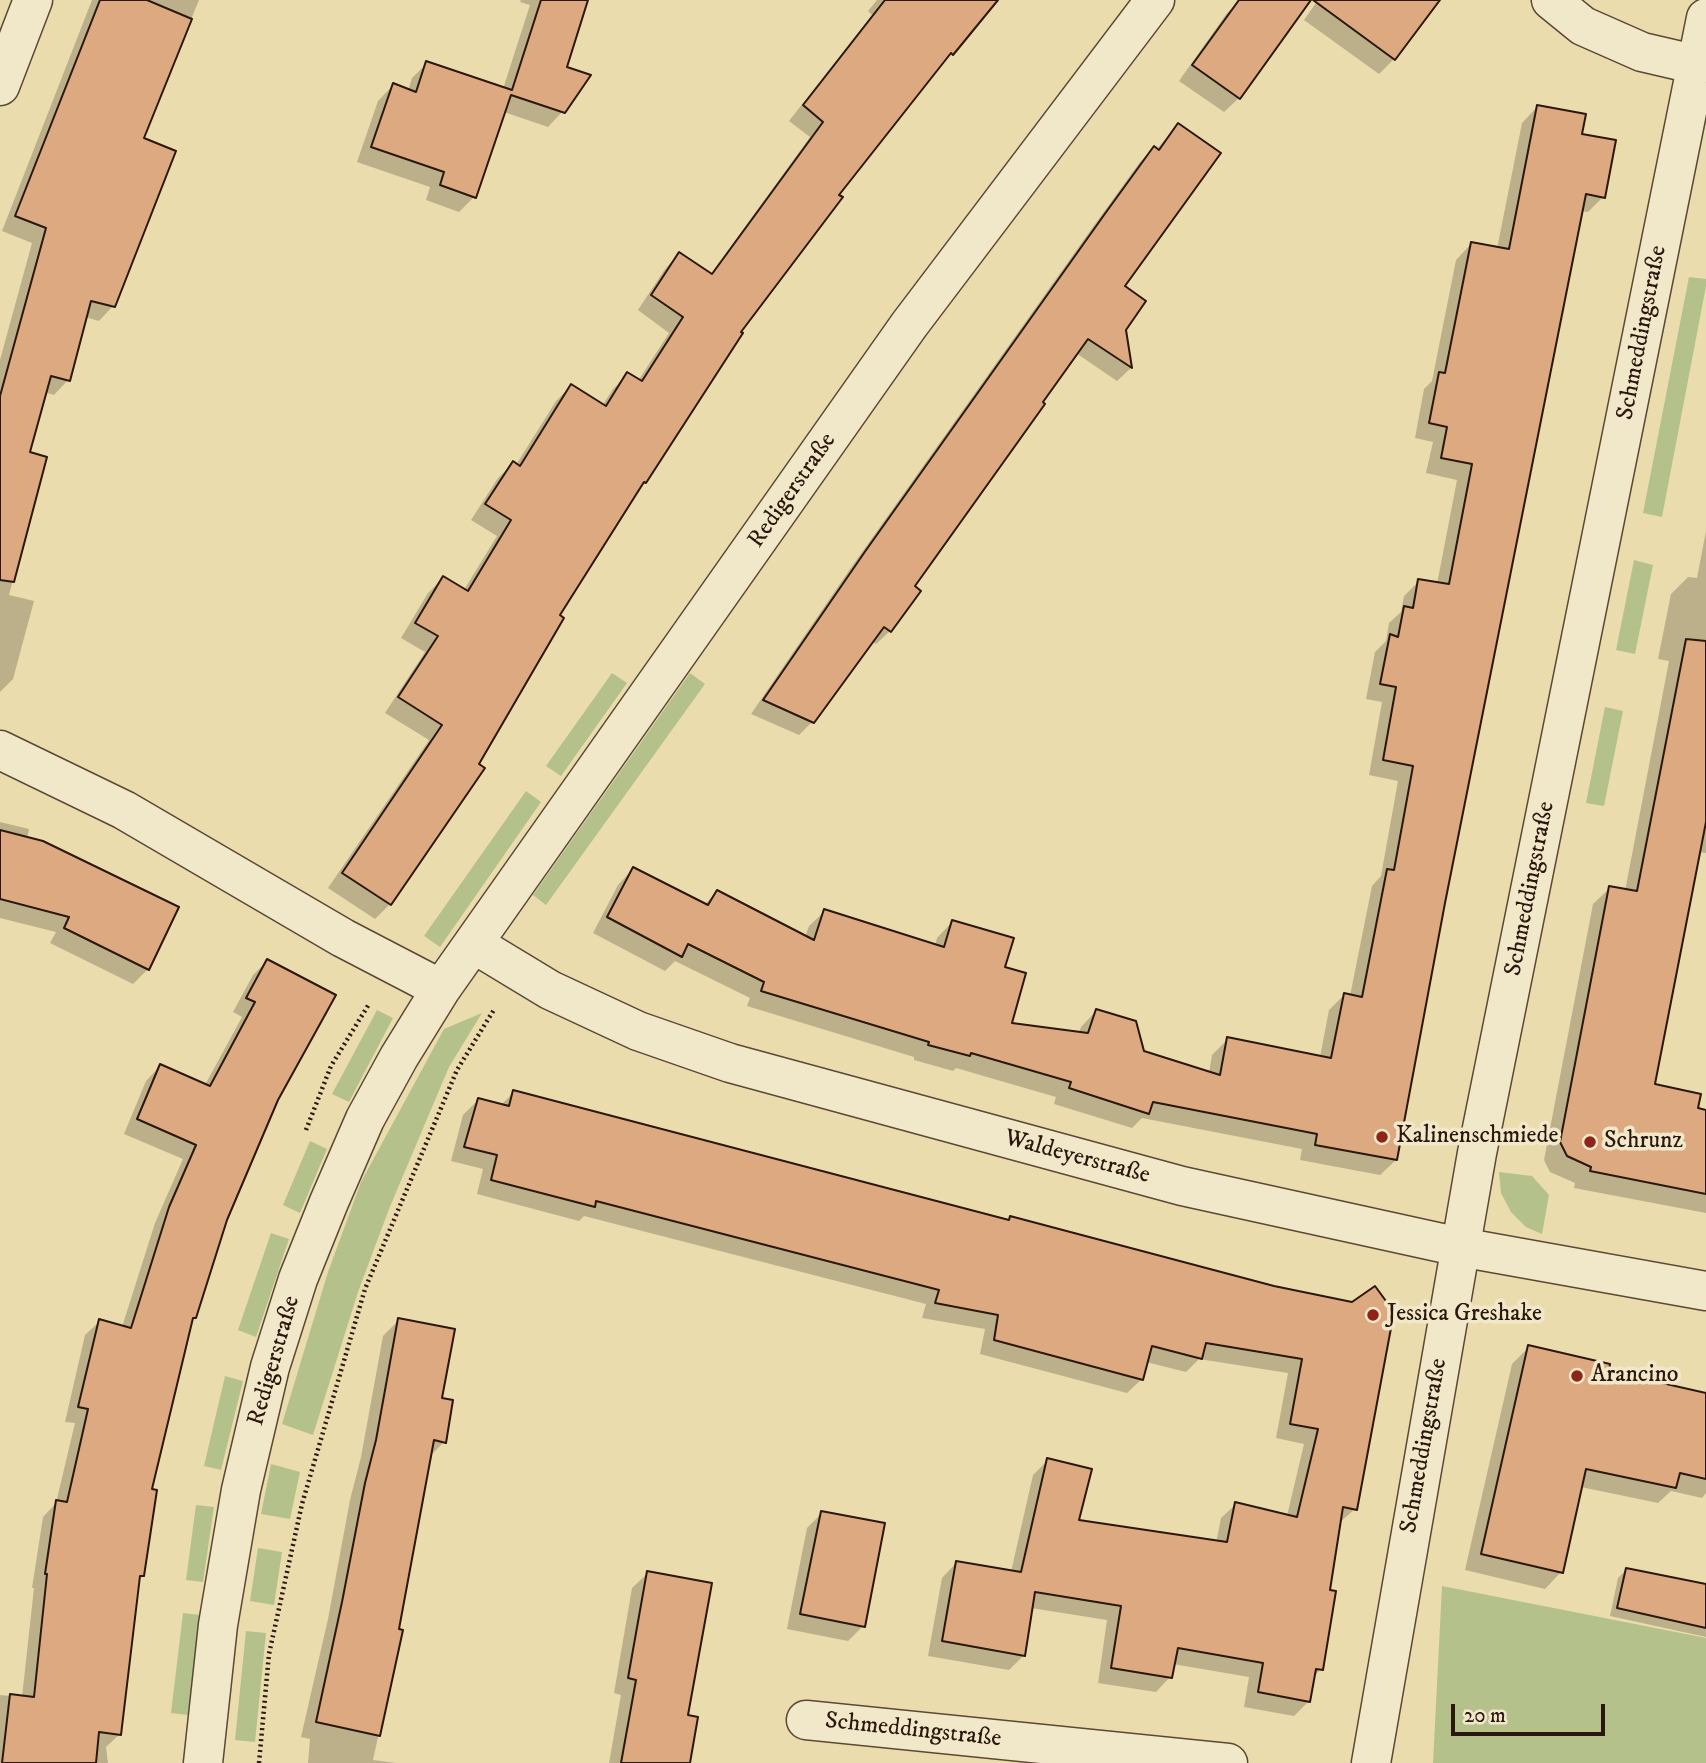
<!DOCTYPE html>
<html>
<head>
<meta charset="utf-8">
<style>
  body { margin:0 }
  #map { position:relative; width:1706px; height:1763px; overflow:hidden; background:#eadcad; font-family:"IM FELL DW Pica",serif }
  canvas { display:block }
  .scale { position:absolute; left:1451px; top:1704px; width:154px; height:32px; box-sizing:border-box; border:4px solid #2b170d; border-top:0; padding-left:9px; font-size:21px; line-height:24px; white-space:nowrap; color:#2b170d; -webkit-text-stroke:5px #f1e8ca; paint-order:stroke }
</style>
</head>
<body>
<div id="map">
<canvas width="1706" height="1763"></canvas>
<div class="scale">20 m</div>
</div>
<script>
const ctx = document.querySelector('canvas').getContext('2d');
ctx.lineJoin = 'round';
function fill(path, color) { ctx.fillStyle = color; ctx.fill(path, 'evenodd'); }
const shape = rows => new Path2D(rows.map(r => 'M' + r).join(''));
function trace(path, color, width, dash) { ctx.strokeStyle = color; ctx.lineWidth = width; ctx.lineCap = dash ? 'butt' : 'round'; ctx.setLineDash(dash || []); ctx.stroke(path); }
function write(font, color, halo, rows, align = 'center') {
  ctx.font = font + ' "IM FELL DW Pica",serif'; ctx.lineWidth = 7; ctx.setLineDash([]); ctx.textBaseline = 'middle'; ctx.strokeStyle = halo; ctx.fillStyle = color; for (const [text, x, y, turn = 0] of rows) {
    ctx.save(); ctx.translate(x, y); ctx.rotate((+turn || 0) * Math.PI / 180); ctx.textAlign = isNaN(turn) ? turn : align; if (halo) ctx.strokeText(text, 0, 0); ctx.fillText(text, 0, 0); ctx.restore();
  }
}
const green = shape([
  [1689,277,1706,279,1706,286,1662,517,1643,513],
  [1634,560,1653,565,1635,654,1616,650],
  [612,673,627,683,561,776,546,766],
  [690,673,705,684,546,905,533,895],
  [1605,707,1623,711,1604,806,1586,803],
  [526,791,541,802,440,947,424,936],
  [377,1010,393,1018,349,1102,332,1094],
  [482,1013,449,1067,389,1209,358,1292,313,1435,282,1424,328,1272,361,1182,444,1029],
  [310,1141,327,1149,300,1213,283,1205],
  [1499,1172,1532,1176,1549,1195,1542,1234,1526,1227,1511,1212,1501,1193],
  [271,1233,289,1239,256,1337,238,1330],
  [225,1376,243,1381,221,1470,204,1466],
  [271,1464,300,1472,290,1519,261,1514],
  [196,1505,214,1507,203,1582,186,1580],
  [258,1548,282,1552,274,1605,250,1601],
  [1442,1586,1706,1638,1706,1763,1433,1763],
  [183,1613,200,1615,188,1715,171,1713],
  [246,1631,266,1633,255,1742,235,1740]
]);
const shadow = shape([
  [92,0,199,0,142,139,113,306,99,321,85,317,68,380,54,395,44,392,28,453,45,458,9,595,34,601,13,679,0,692,0,360,32,243,2,231],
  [521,0,586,0,565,68,563,111,548,127,504,112,474,197,459,212,426,200,430,187,357,162,378,101,393,85,408,91,412,78,427,63,503,89,530,5,520,2],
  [877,0,996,0,938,67,836,196,739,332,558,616,390,904,375,919,328,888,429,740,385,713,425,652,401,638,428,593,443,578,464,590,497,536,471,520,498,478,513,463,516,465,556,401,571,386,602,406,613,389,628,374,638,381,669,333,638,310,665,269,679,254,710,275,810,137,789,121,872,15,868,11],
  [1241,0,1289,0,1239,98,1224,112,1179,81,1227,13],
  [1318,0,1438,0,1394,59,1379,74,1304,20],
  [1537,107,1580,135,1603,197,1588,212,1581,211,1444,903,1396,1160,1380,1175,1300,1160,1302,1149,1142,1118,1132,1128,1054,1104,1056,1097,956,1068,953,1071,914,1060,914,1057,747,1006,750,998,675,961,665,971,593,933,618,885,633,869,704,905,717,892,805,937,809,926,825,911,935,946,937,938,952,922,1003,969,1010,1025,1079,1033,1081,1027,1096,1011,1143,1052,1209,1073,1212,1055,1228,1039,1320,1057,1329,1010,1344,995,1350,996,1372,886,1381,876,1398,781,1369,775,1382,702,1366,699,1375,652,1386,641,1389,623,1401,612,1404,596,1419,581,1437,584,1457,480,1426,473,1433,442,1415,438,1424,389,1432,381,1456,260,1471,244,1497,249,1522,123],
  [1178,125,1123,286,1124,329,1131,368,1117,381,1076,353,912,586,890,631,876,644,872,641,813,721,799,735,751,714,850,569,1090,231,1140,162,1154,148,1156,150],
  [1706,531,1706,853,1698,852,1653,1085,1696,1109,1706,1111,1706,1213,1574,1188,1575,1183,1550,1172,1544,1160,1593,904,1610,888,1625,891,1669,661,1658,659,1671,594,1688,577,1697,578],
  [0,822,29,829,27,839,148,969,133,984,50,943,56,932,0,918],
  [267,961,276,1099,225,1219,194,1317,190,1321,150,1491,142,1576,138,1580,120,1734,106,1747,108,1763,0,1763,0,1695,22,1697,34,1588,32,1588,43,1517,56,1503,75,1423,65,1422,85,1335,100,1321,122,1327,155,1223,183,1159,124,1134,146,1081,160,1066,205,1085,242,1017,233,1012,253,975],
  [514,1092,1007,1222,1010,1218,1274,1288,1353,1304,1355,1509,1339,1523,1328,1592,1321,1669,1313,1677,1309,1701,1294,1716,1244,1707,1249,1677,1173,1664,1170,1677,1156,1692,1098,1683,1107,1620,1031,1608,1023,1656,1009,1670,928,1656,942,1578,956,1563,1011,1572,1033,1475,1048,1460,1077,1521,1216,1543,1221,1518,1236,1504,1287,1516,1304,1444,1276,1438,1288,1373,1199,1359,1186,1372,1146,1362,1142,1379,1127,1393,980,1354,985,1329,922,1318,926,1304,584,1216,579,1221,477,1194,483,1169,451,1161,463,1115,478,1100,500,1106],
  [399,1320,440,1399,444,1442,430,1456,397,1630,401,1631,373,1760,396,1763,308,1763,310,1739,301,1737,328,1619,350,1500,361,1457,383,1336],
  [1529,1347,1606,1372,1706,1395,1706,1493,1702,1498,1671,1491,1658,1503,1581,1487,1561,1572,1545,1589,1465,1570,1512,1364],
  [822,1513,863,1626,848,1641,787,1629,807,1528],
  [1626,1570,1706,1586,1706,1637,1610,1616,1618,1578],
  [648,1573,686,1716,689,1763,609,1763,621,1695,614,1693,632,1588]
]);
const building = shape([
  [100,0,147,0,192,19,144,138,176,151,115,307,91,301,70,381,51,376,30,452,47,457,14,582,0,580,0,396,46,228,15,216,100,0],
  [541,0,588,0,567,67,591,75,565,113,511,95,476,198,440,185,444,172,371,147,393,83,416,92,426,61,512,90,541,0],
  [885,0,998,0,953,55,951,53,839,195,843,197,741,332,743,333,646,483,644,482,560,615,564,618,479,764,485,768,391,905,342,873,442,725,398,697,438,636,415,623,443,576,468,591,511,520,485,504,513,461,520,466,571,384,606,406,627,372,642,381,683,317,651,295,679,252,712,274,823,122,803,105,885,0],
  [1239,0,1311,0,1240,99,1192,65,1239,0],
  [1313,0,1440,0,1395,60,1313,0],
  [1537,105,1586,114,1582,134,1616,140,1605,198,1586,194,1445,903,1397,1160,1315,1145,1317,1134,1153,1102,1149,1114,1069,1088,1071,1082,971,1053,970,1056,928,1045,929,1042,761,991,764,982,688,944,682,957,607,917,633,867,708,905,717,890,814,940,824,909,944,947,952,920,1014,938,1005,967,1026,973,1012,1023,1088,1033,1096,1009,1136,1021,1144,1051,1220,1075,1227,1037,1331,1058,1344,993,1362,997,1387,869,1394,870,1413,766,1383,760,1396,687,1380,684,1390,634,1398,637,1404,606,1413,608,1418,579,1449,584,1472,464,1441,458,1447,427,1429,423,1439,372,1445,373,1471,242,1509,249,1537,105],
  [1178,123,1221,153,1125,286,1146,301,1126,330,1132,368,1088,339,1043,402,1045,404,915,586,921,591,891,632,884,627,814,723,763,700,864,553,1104,215,1154,146,1159,150,1178,123],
  [1686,639,1706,641,1706,822,1655,1084,1701,1094,1698,1108,1706,1110,1706,1194,1590,1171,1591,1167,1567,1156,1560,1142,1609,886,1637,891,1686,639],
  [0,830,43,841,179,907,149,970,64,928,69,917,0,899,0,830],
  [267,959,336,995,278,1100,227,1220,196,1318,193,1318,152,1489,157,1490,144,1576,140,1576,121,1735,99,1732,96,1763,2,1763,10,1694,34,1697,47,1574,45,1574,56,1500,67,1502,88,1409,78,1407,99,1319,131,1328,169,1207,196,1145,137,1119,160,1064,210,1086,255,1002,246,998,267,959],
  [513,1090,1009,1220,1010,1216,1274,1286,1352,1302,1375,1286,1394,1312,1357,1510,1343,1507,1330,1590,1336,1591,1323,1670,1316,1669,1310,1702,1258,1692,1263,1663,1178,1648,1172,1678,1111,1668,1121,1606,1035,1592,1025,1656,942,1641,956,1561,1021,1572,1047,1458,1092,1469,1079,1520,1227,1542,1235,1502,1297,1517,1318,1429,1290,1424,1302,1359,1206,1343,1202,1359,1152,1346,1143,1380,994,1340,998,1315,935,1303,939,1290,596,1201,595,1207,491,1180,497,1155,464,1147,478,1098,509,1106,513,1090],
  [398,1318,455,1329,442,1398,453,1400,446,1443,434,1440,399,1629,403,1630,380,1736,316,1722,342,1602,365,1483,376,1440,398,1318],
  [1528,1345,1610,1364,1609,1371,1706,1393,1706,1479,1680,1473,1676,1488,1586,1469,1563,1573,1481,1554,1528,1345],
  [821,1511,885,1523,865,1627,800,1614,821,1511],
  [1626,1568,1706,1584,1706,1628,1617,1608,1626,1568],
  [647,1571,712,1583,688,1715,698,1717,690,1763,621,1763,636,1680,628,1678,647,1571]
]);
const path = shape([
  [306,1130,331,1066,369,1004],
  [259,1763,269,1654,302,1504,365,1289,457,1070,495,1008]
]);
const minor = shape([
  [1551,0,1583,26,1642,52,1698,65],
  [0,86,33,0],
  [0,750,124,810,343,938,441,989],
  [474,944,550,990,638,1031,730,1063,1182,1186,1460,1247,1706,1291],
  [806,1720,1228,1763],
  [203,1763,218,1625,241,1490,270,1367,298,1279,329,1202,365,1119,399,1057,441,989,909,325,1155,0],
  [1371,1763,1477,1153,1706,18]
]);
const markers = [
  [1382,1137,7,"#8f2418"],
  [1590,1142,7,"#8f2418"],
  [1373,1315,7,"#8f2418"],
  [1577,1376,7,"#8f2418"]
];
const streetNames = [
  ["Schmeddingstraße",1643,333,-79],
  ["Redigerstraße",793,491,-55],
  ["Schmeddingstraße",1531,889,-79],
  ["Waldeyerstraße",1077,1158,15],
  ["Redigerstraße",275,1361,-74],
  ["Schmeddingstraße",1425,1446,-80],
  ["Schmeddingstraße",913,1731,6]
];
const poiNames = [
  ["Kalinenschmiede",1396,1137],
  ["Schrunz",1604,1142],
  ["Jessica Greshake",1387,1315],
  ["Arancino",1591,1376]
];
fill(green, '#b5c18b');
fill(shadow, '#0003');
fill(building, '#dca980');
trace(building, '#2b170d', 2);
trace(minor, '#5b4835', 41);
trace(path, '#2b170d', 4.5, [2, 3.5]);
trace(minor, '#f1e8ca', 38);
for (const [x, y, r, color] of markers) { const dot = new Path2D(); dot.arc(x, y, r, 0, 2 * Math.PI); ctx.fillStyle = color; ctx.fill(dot); trace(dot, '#f1e8ca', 2.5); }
write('24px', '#2b170d', '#f1e8ca', streetNames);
write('24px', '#2b170d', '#f1e8ca', poiNames, 'left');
</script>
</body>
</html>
